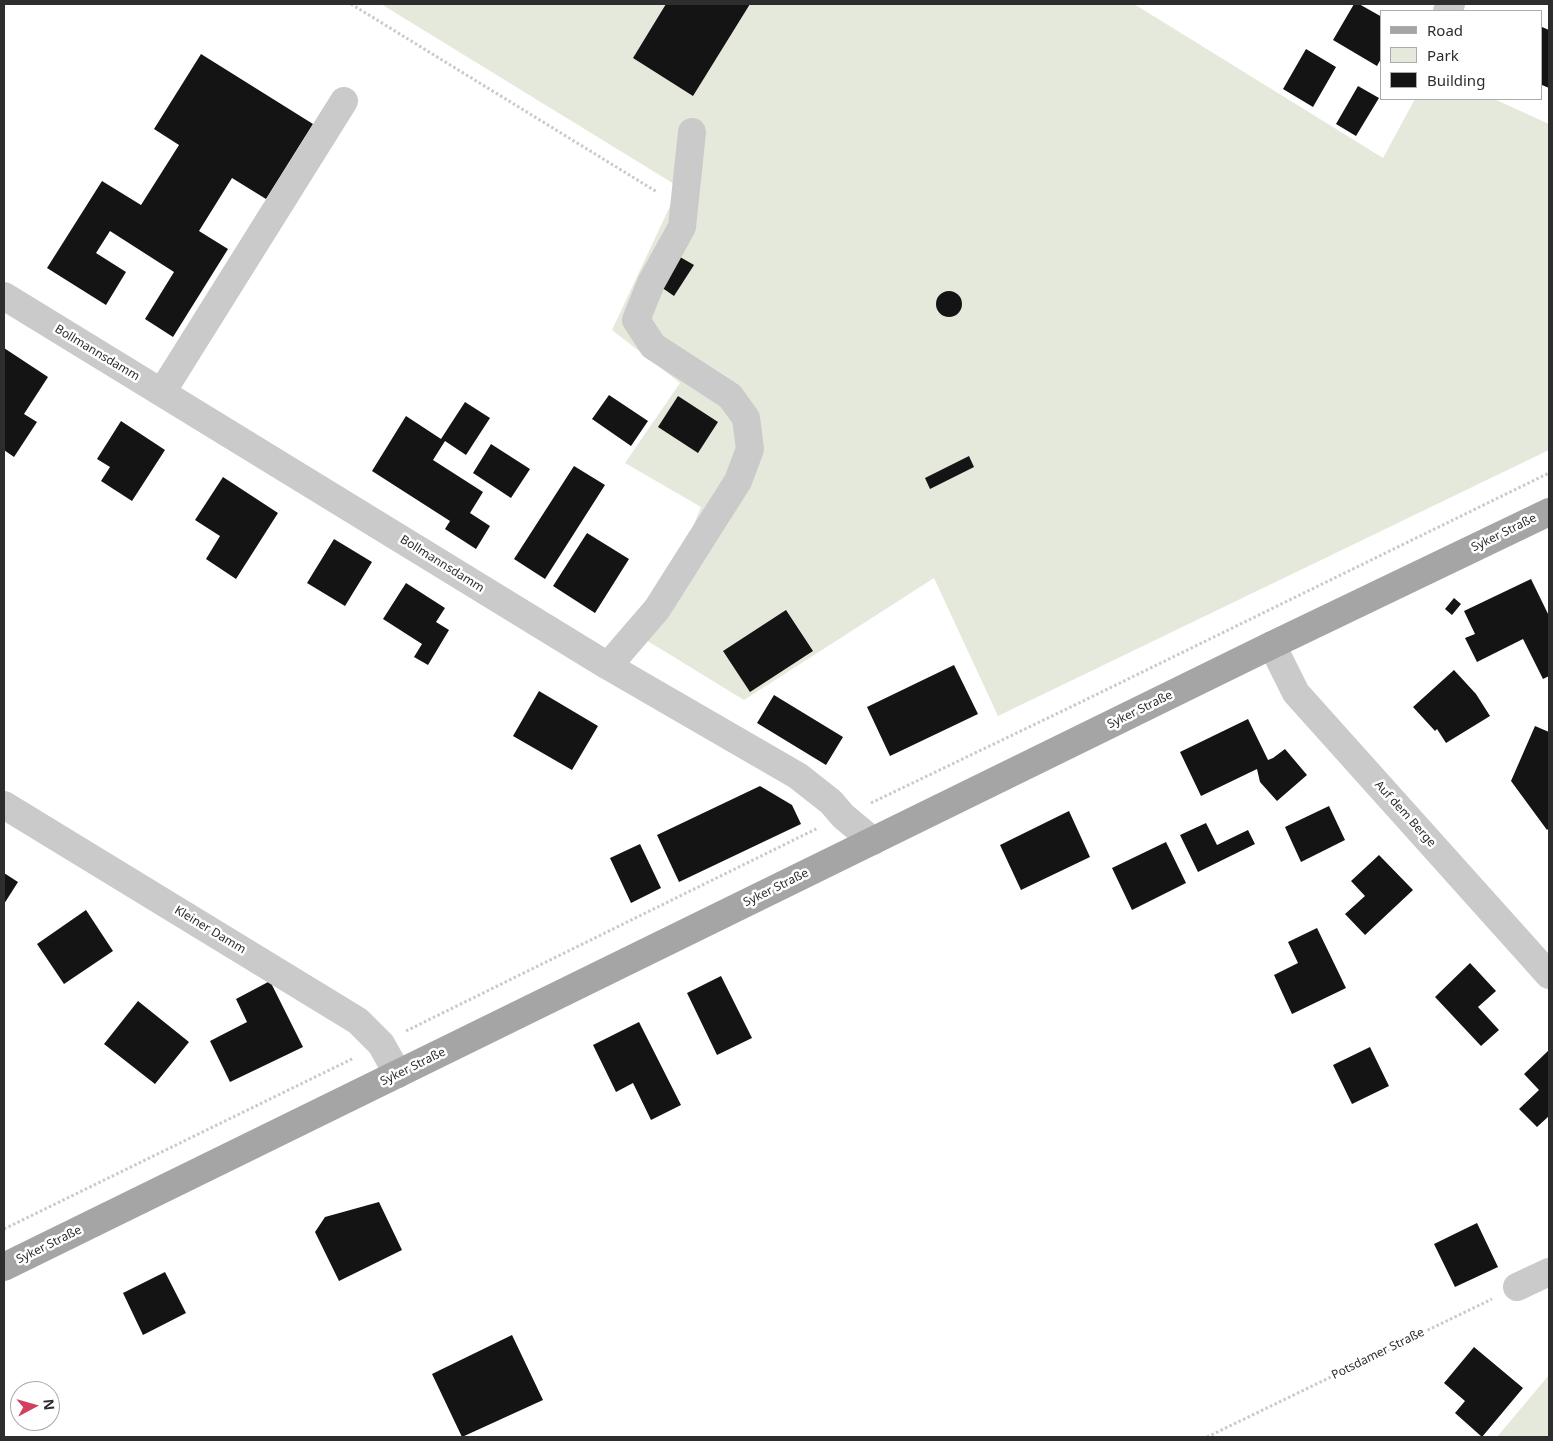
<!DOCTYPE html>
<html>
<head>
<meta charset="utf-8">
<style>
  body { margin:0 }
  #map { position:relative; width:1553px; height:1441px; overflow:hidden; background:#fff; font-family:"Noto Sans",sans-serif }
  canvas { display:block }
  .frame { position:absolute; inset:0; border:5px solid #2d2d2d; pointer-events:none }
  .legend { position:absolute; left:1380px; top:10px; width:162px; height:90px; box-sizing:border-box; background:#fff; border:1px solid #ababab; margin:0; padding:6px 9px; list-style:none; font-size:15px; color:#2d2d2d }
  .legend li { display:flex; align-items:center; gap:10px; height:25px }
  .legend b { width:25px; border:1px solid #ababab }
  .north { position:absolute; left:10px; top:1381px; width:50px; height:50px; box-sizing:border-box; background:#fff; border:1px solid #ababab; border-radius:50%; rotate:84deg; font-size:14px; font-weight:700; line-height:20px; text-align:center; color:#2d2d2d }
  .north::after { content:''; display:block; margin:auto; width:18px; height:22px; background:#d24060; clip-path:polygon(50% 0,100% 100%,50% 72%,0 100%) }
</style>
</head>
<body>
<div id="map">
<canvas width="1553" height="1441"></canvas>
<div class="frame"></div>
<ul class="legend">
<li><b style="height:6px;background:#a5a5a5"></b>Road</li>
<li><b style="height:14px;background:#e4e9db"></b>Park</li>
<li><b style="height:14px;background:#141414"></b>Building</li>
</ul>
<div class="north">N</div>
</div>
<script>
const ctx = document.querySelector('canvas').getContext('2d');
ctx.lineJoin = 'round';
function fill(path, color) { ctx.fillStyle = color; ctx.fill(path, 'evenodd'); }
const shape = rows => new Path2D(rows.map(r => 'M' + r).join(''));
function trace(path, color, width, dash) { ctx.strokeStyle = color; ctx.lineWidth = width; ctx.lineCap = dash ? 'butt' : 'round'; ctx.setLineDash(dash || []); ctx.stroke(path); }
function write(font, color, halo, rows, align = 'center') {
  ctx.font = font + ' "Noto Sans",sans-serif'; ctx.lineWidth = 5; ctx.setLineDash([]); ctx.textBaseline = 'middle'; ctx.strokeStyle = halo; ctx.fillStyle = color; for (const [text, x, y, turn = 0] of rows) {
    ctx.save(); ctx.translate(x, y); ctx.rotate((+turn || 0) * Math.PI / 180); ctx.textAlign = isNaN(turn) ? turn : align; if (halo) ctx.strokeText(text, 0, 0); ctx.fillText(text, 0, 0); ctx.restore();
  }
}
const green = shape([
  [381,4,1134,4,1383,158,1415,99,1494,99,1549,124,1549,450,998,716,934,578,744,700,646,640,701,507,625,463,680,383,612,330,679,187],
  [1549,1375,1549,1437,1497,1437]
]);
const building = shape([
  [666,4,750,4,693,96,633,58],
  [1354,4,1359,4,1382,17,1382,57,1377,66,1333,40],
  [1542,27,1549,30,1549,88,1542,85],
  [1306,49,1336,67,1313,107,1283,89],
  [201,54,313,124,266,199,232,178,199,231,228,249,173,337,145,319,174,272,110,231,96,253,126,272,106,305,47,268,102,181,141,205,179,145,154,129],
  [1358,86,1379,98,1356,136,1336,124],
  [680,257,694,265,674,296,661,287],
  '936 304a13 13 0 1 1 26 0a13 13 0 1 1-26 0Z',
  [4,348,48,377,24,414,37,422,14,457,4,450],
  [609,395,648,421,631,446,592,419],
  [678,396,718,422,698,453,658,427],
  [465,402,490,418,466,455,445,441,433,460,483,492,470,513,490,526,476,549,445,529,450,521,372,471,406,416,441,439],
  [121,421,165,450,132,501,101,481,110,467,97,459],
  [491,444,530,469,511,498,473,473],
  [969,456,974,467,930,489,925,478],
  [574,466,605,485,545,579,514,559],
  [223,477,278,513,236,579,206,559,220,536,195,520],
  [587,533,629,559,595,613,553,586],
  [334,539,372,562,345,606,307,583],
  [1531,579,1549,616,1549,676,1543,679,1523,639,1477,662,1465,638,1475,634,1464,611],
  [406,583,445,608,436,622,449,630,428,665,414,657,422,644,383,619],
  [1454,598,1461,604,1452,615,1445,609],
  [786,610,813,651,750,692,723,651],
  [954,665,978,714,890,756,867,707],
  [1454,670,1476,694,1490,716,1446,743,1437,729,1435,731,1413,707],
  [539,691,598,726,572,770,513,736],
  [774,695,843,737,826,765,757,723],
  [1248,719,1268,760,1273,758,1285,749,1307,775,1277,801,1260,782,1257,769,1201,796,1180,752],
  [1535,726,1549,732,1549,828,1547,830,1511,781],
  [760,786,792,805,801,824,679,882,657,835],
  [1329,806,1345,840,1301,862,1285,827],
  [1069,811,1090,857,1021,890,1000,845],
  [1206,823,1217,845,1248,830,1255,844,1198,872,1180,835],
  [1166,842,1186,883,1132,910,1112,868],
  [640,844,661,888,631,903,610,858],
  [1379,855,1413,890,1365,935,1345,914,1365,896,1351,881],
  [4,873,18,882,4,904],
  [86,910,113,951,64,984,37,944],
  [1317,928,1346,988,1292,1014,1274,975,1298,963,1288,942],
  [1470,963,1496,991,1478,1007,1499,1030,1481,1046,1435,997],
  [721,976,752,1038,717,1055,687,993],
  [270,981,303,1047,230,1082,210,1041,247,1022,236,999],
  [138,1001,189,1042,155,1084,104,1044],
  [639,1022,681,1105,651,1120,633,1083,616,1092,593,1045],
  [1370,1047,1389,1086,1352,1104,1333,1065],
  [1549,1050,1549,1116,1537,1127,1519,1109,1539,1090,1524,1074],
  [379,1202,402,1250,339,1281,315,1232,325,1217],
  [1477,1223,1498,1267,1455,1287,1434,1244],
  [165,1272,186,1313,143,1335,123,1293],
  [512,1335,543,1400,462,1437,432,1374],
  [1474,1347,1523,1388,1482,1437,1455,1413,1465,1401,1444,1383]
]);
const path = shape([
  [351,4,657,192],
  [871,803,1077,704,1549,473],
  [406,1031,818,828],
  [4,1229,354,1058],
  [1207,1437,1492,1299]
]);
const minor = shape([
  [1447,11,1451,4],
  [4,296,608,666,798,776,831,802,843,816,873,841],
  [162,392,344,101],
  [1272,645,1296,693,1549,975],
  [608,666,657,609,738,481,750,449,746,418,730,396,653,346,636,320,651,283,682,227,692,132],
  [4,805,358,1021,381,1044,398,1074],
  [1517,1287,1549,1272]
]);
const major = shape([
  [4,1267,1272,645,1549,512]
]);
const streetNames = [
  ["Bollmannsdamm",97,353,31],
  ["Syker Straße",1504,533,-26],
  ["Bollmannsdamm",442,564,32],
  ["Syker Straße",1140,710,-26],
  ["Auf dem Berge",1405,814,48],
  ["Syker Straße",776,888,-26],
  ["Kleiner Damm",210,930,31],
  ["Syker Straße",413,1067,-26],
  ["Syker Straße",49,1245,-26],
  ["Potsdamer Straße",1378,1354,-26]
];
fill(green, '#e4e9db');
fill(building, '#141414');
trace(path, '#cacaca', 3, [2.5, 2.5]);
trace(minor, '#cacaca', 28);
trace(major, '#a5a5a5', 28);
write('12px', '#2d2d2d', '#fff', streetNames);
</script>
</body>
</html>
